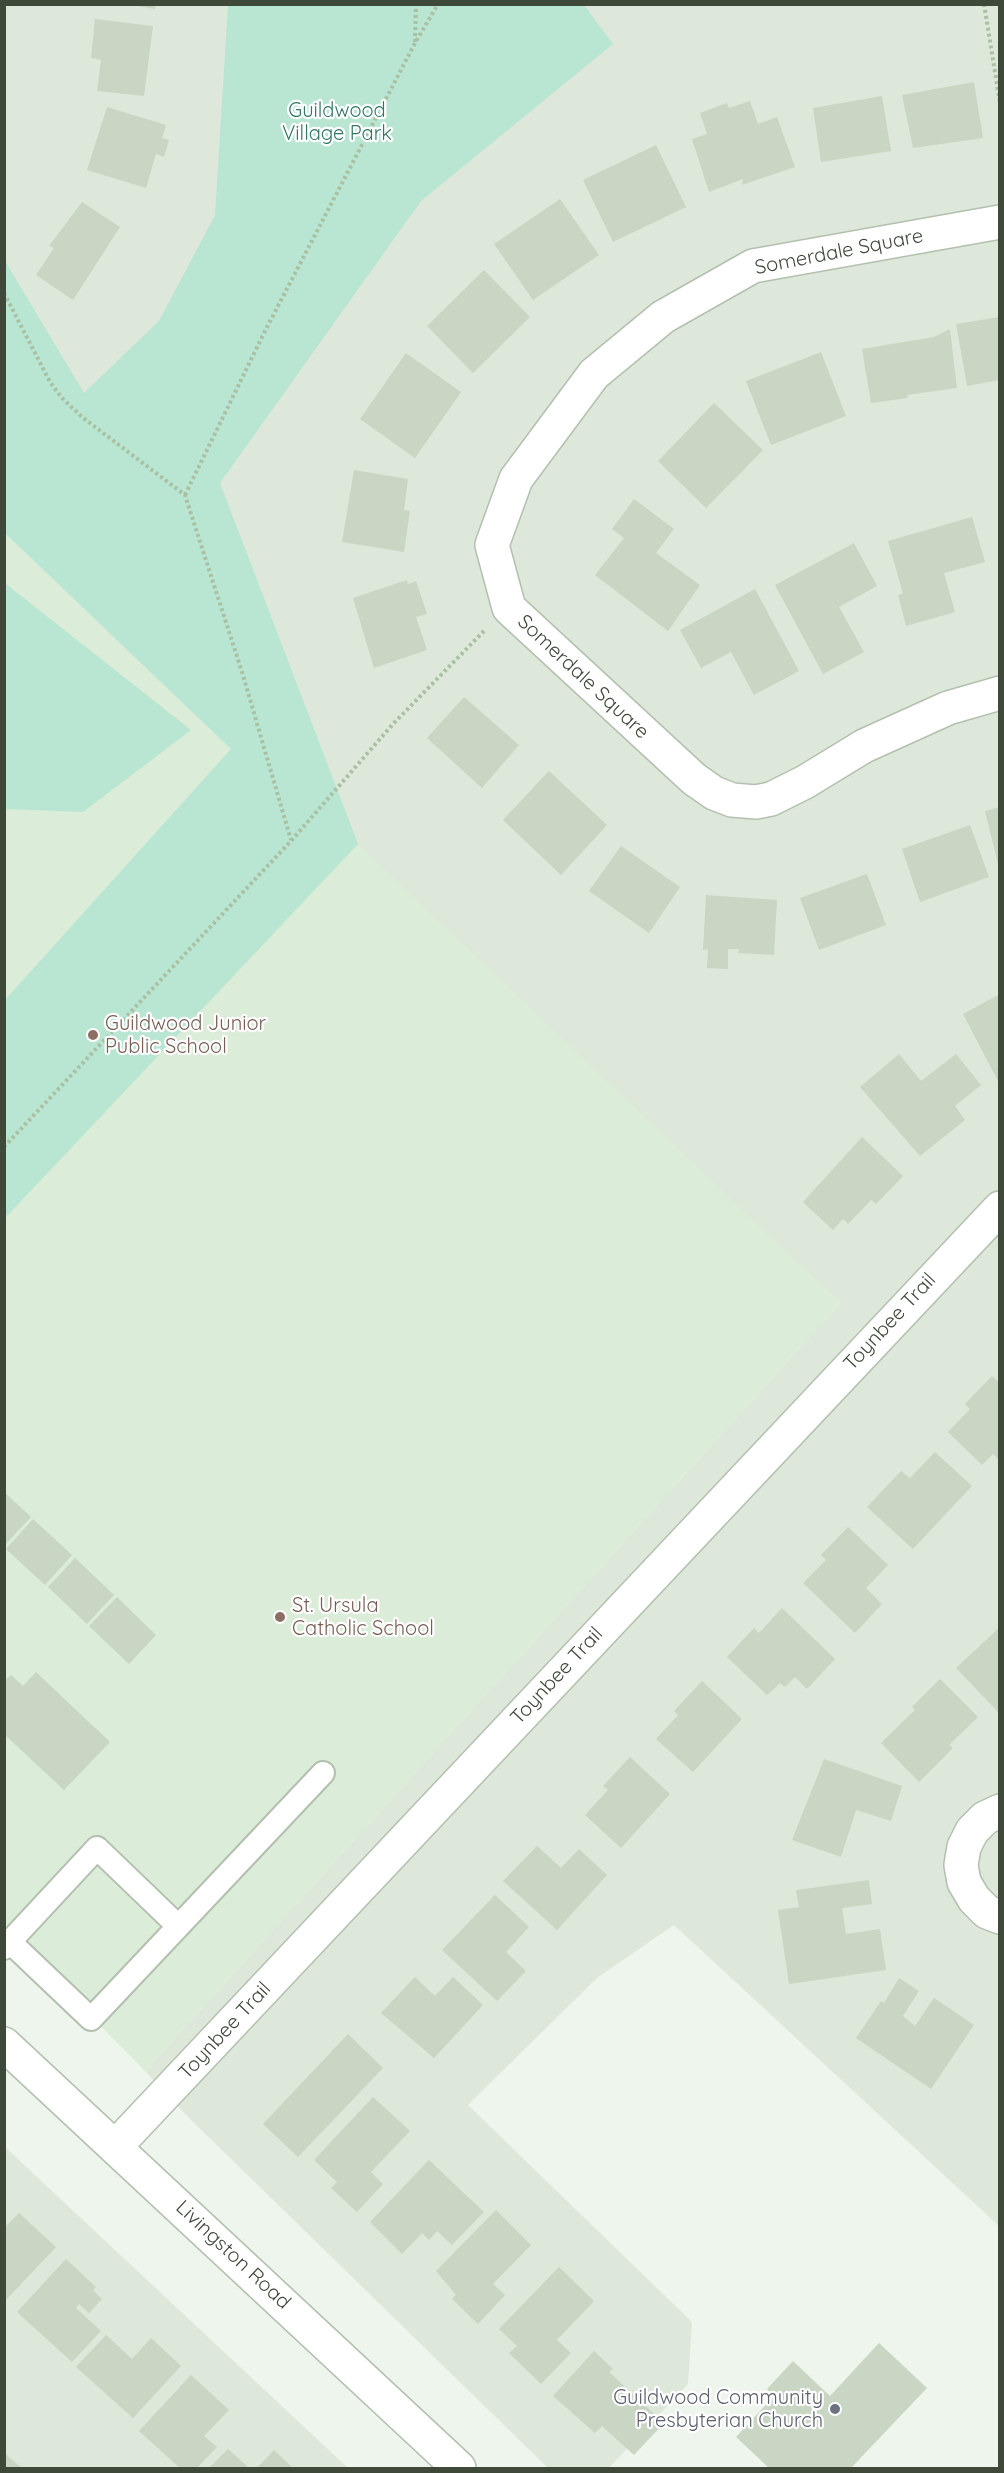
<!DOCTYPE html>
<html>
<head>
<meta charset="utf-8">
<style>
  body { margin:0 }
  #map { position:relative; width:1004px; height:2473px; overflow:hidden; background:#eef5ec; font-family:Quicksand,sans-serif }
  canvas { display:block }
  .frame { position:absolute; inset:0; border:6px solid #3e493a; pointer-events:none }
</style>
</head>
<body>
<div id="map">
<canvas width="1004" height="2473"></canvas>
<div class="frame"></div>
</div>
<script>
const ctx = document.querySelector('canvas').getContext('2d');
ctx.lineJoin = 'round';
function fill(path, color) { ctx.fillStyle = color; ctx.fill(path, 'evenodd'); }
const shape = rows => new Path2D(rows.map(r => 'M' + r).join(''));
function trace(path, color, width, dash) { ctx.strokeStyle = color; ctx.lineWidth = width; ctx.lineCap = dash ? 'butt' : 'round'; ctx.setLineDash(dash || []); ctx.stroke(path); }
function write(font, color, halo, rows, align = 'center') {
  ctx.font = font + ' Quicksand,sans-serif'; ctx.lineWidth = 4.5; ctx.setLineDash([]); ctx.textBaseline = 'middle'; ctx.strokeStyle = halo; ctx.fillStyle = color; for (const [text, x, y, turn = 0] of rows) {
    ctx.save(); ctx.translate(x, y); ctx.rotate((+turn || 0) * Math.PI / 180); ctx.textAlign = isNaN(turn) ? turn : align; if (halo) ctx.strokeText(text, 0, 0); ctx.fillText(text, 0, 0); ctx.restore();
  }
}
const residential = shape([
  [5,5,999,5,999,2226,674,1925,597,1978,468,2105,692,2322,688,2384,609,2468,548,2468,189,2118,145,2071,840,1303,5,526],
  [5,2147,348,2468,5,2468]
]);
const education = shape([
  [4,526,358,844,840,1303,145,2071,5,1930]
]);
const green = shape([
  [228,5,584,5,613,44,421,201,220,483,358,844,5,1218,5,1000,231,749,5,533,5,261,84,393,159,321,215,215],
  [6,584,191,730,83,812,5,809]
]);
const building = shape([
  [127,4,155,4,155,9],
  [95,19,153,26,144,96,97,91,101,60,91,58],
  [974,82,983,138,913,148,902,95],
  [882,96,891,151,821,162,813,108],
  [750,101,758,124,777,117,795,167,742,185,743,179,709,192,692,139,707,134,700,113,727,103,729,108],
  [107,107,166,125,162,138,169,140,164,157,156,154,146,188,87,170],
  [656,145,686,207,613,242,583,180],
  [560,199,599,255,533,300,494,244],
  [82,202,120,227,73,300,36,275,54,248,49,246],
  [484,270,530,317,473,373,427,326],
  [1000,317,1000,380,967,386,956,324],
  [950,329,957,388,907,395,908,398,871,403,862,349,934,337],
  [821,352,846,416,771,445,746,381],
  [406,353,461,392,415,458,360,419],
  [714,403,763,450,706,508,658,461],
  [354,470,408,479,404,510,410,511,404,552,342,542],
  [634,499,674,529,656,553,700,585,668,631,595,575,624,538,612,529],
  [972,517,985,562,944,573,955,612,906,626,898,595,903,594,888,541],
  [854,543,877,586,839,607,864,652,823,674,775,585],
  [407,580,408,584,416,581,427,614,416,617,427,650,374,668,353,598],
  [755,589,799,671,754,695,731,652,701,668,680,630],
  [464,697,519,745,482,788,427,738],
  [549,771,607,825,561,875,503,820],
  [1000,807,1000,868,999,868,985,811],
  [970,825,989,877,920,902,902,849],
  [621,846,680,887,649,933,589,891],
  [867,874,886,925,819,950,800,898],
  [706,895,777,900,774,955,738,953,739,949,728,949,728,969,707,968,708,949,703,950],
  [1000,994,1000,1085,963,1014],
  [899,1054,921,1081,956,1054,981,1085,955,1106,965,1120,920,1156,860,1087],
  [862,1137,903,1176,876,1204,871,1200,848,1224,843,1219,833,1230,803,1202],
  [992,1376,1000,1383,1000,1461,993,1454,982,1465,948,1432,970,1409,965,1404],
  [935,1452,972,1486,913,1549,867,1507,901,1471,910,1478],
  [4,1492,31,1517,4,1546],
  [33,1519,72,1555,45,1585,6,1549],
  [848,1527,888,1565,866,1588,882,1604,855,1633,803,1583,826,1560,821,1555],
  [75,1558,114,1595,87,1624,48,1587],
  [117,1597,156,1635,129,1664,89,1626],
  [782,1608,835,1659,807,1689,795,1677,785,1687,780,1683,767,1695,727,1657,754,1628,759,1633],
  [1000,1627,1000,1714,956,1668],
  [36,1672,110,1742,64,1790,4,1734,4,1678,6,1679,11,1675,23,1686],
  [940,1679,978,1717,949,1745,953,1748,919,1782,881,1743,915,1710,912,1707],
  [702,1681,742,1719,693,1772,656,1739,678,1715,674,1711],
  [630,1757,670,1794,621,1848,585,1815,608,1790,603,1786],
  [824,1759,902,1786,891,1821,856,1810,841,1857,792,1840],
  [537,1846,561,1868,579,1849,607,1875,557,1930,503,1881],
  [869,1880,872,1904,842,1908,846,1934,880,1929,886,1970,789,1984,778,1910,799,1907,796,1890],
  [495,1895,529,1927,506,1952,526,1971,497,2001,442,1950],
  [415,1977,435,1996,453,1977,483,2005,434,2058,381,2013],
  [899,1978,919,1991,903,2016,915,2026,934,1998,974,2025,931,2089,856,2038,881,2001,884,2003],
  [348,2034,383,2068,298,2157,263,2124],
  [373,2097,410,2131,371,2172,383,2184,357,2212,331,2188,337,2182,314,2160],
  [429,2160,484,2212,452,2245,437,2231,429,2240,422,2233,402,2254,370,2222],
  [496,2210,531,2245,493,2284,505,2295,478,2324,452,2299,456,2295,436,2271],
  [19,2213,56,2247,4,2302,4,2228],
  [66,2259,96,2287,93,2290,102,2299,89,2313,79,2304,76,2308,101,2331,72,2362,17,2312],
  [559,2267,594,2301,557,2340,571,2353,541,2384,509,2353,517,2346,499,2329],
  [106,2335,132,2359,151,2338,181,2366,133,2418,76,2367],
  [879,2343,927,2388,851,2468,769,2468,736,2437,774,2396,767,2389,793,2361,830,2396],
  [594,2351,613,2369,609,2372,664,2423,634,2455,602,2426,595,2433,553,2396],
  [191,2375,229,2410,204,2436,217,2447,197,2468,180,2468,139,2431],
  [228,2449,249,2468,209,2468],
  [274,2450,293,2468,257,2468],
  [4,2453,22,2468,4,2468]
]);
const path = shape([
  [984,4,1000,103],
  [415,42,416,4],
  [4,293,50,382,61,397,82,417,185,495,242,672,291,840],
  [185,495,265,331,415,43,438,4],
  [4,1147,291,841,393,724,484,631]
]);
const service = shape([
  [10,1942,91,2019,323,1773],
  [4,1948,97,1848,177,1925]
]);
const minor = shape([
  [1000,222,753,266,663,317,594,374,516,479,492,545,509,608,694,779,714,793,732,800,756,802,771,799,805,782,864,746,948,708,1000,693],
  [1000,1811,985,1818,972,1831,964,1847,961,1865,964,1882,974,1899,987,1912,1000,1917],
  [4,2044,459,2468],
  [116,2146,1000,1208]
]);
const markers = [
  [93,1035,6,"#8d6e63"],
  [280,1617,6,"#8d6e63"],
  [835,2409,6,"#6b7280"]
];
const parkNames = [
  ["Guildwood",337,111],
  ["Village Park",337,134]
];
const streetNames = [
  ["Somerdale Square",839,252,-11],
  ["Somerdale Square",583,677,43],
  ["Toynbee Trail",890,1322,-47],
  ["Toynbee Trail",557,1676,-47],
  ["Toynbee Trail",225,2031,-47],
  ["Livingston Road",233,2255,43]
];
const educationNames = [
  ["Guildwood Junior",105,1024],
  ["Public School",105,1047],
  ["St. Ursula",292,1606],
  ["Catholic School",292,1629]
];
const worshipNames = [
  ["Guildwood Community",823,2398],
  ["Presbyterian Church",823,2421]
];
fill(residential, '#dde8db');
fill(education, '#dbecd8');
fill(green, '#b9e5d3');
fill(building, '#c8d6c3');
trace(service, '#b3c0af', 26);
trace(minor, '#b3c0af', 36);
trace(path, '#a9c0a2', 4, [3, 3]);
trace(service, '#fff', 22);
trace(minor, '#fff', 33);
for (const [x, y, r, color] of markers) { const dot = new Path2D(); dot.arc(x, y, r, 0, 2 * Math.PI); ctx.fillStyle = color; ctx.fill(dot); trace(dot, '#fff', 2); }
write('20px', '#327765', '#fff', parkNames);
write('20px', '#3e493a', '#fff', streetNames);
write('20px', '#785e54', '#fff', educationNames, 'left');
write('20px', '#5b616d', '#fff', worshipNames, 'right');
</script>
</body>
</html>
